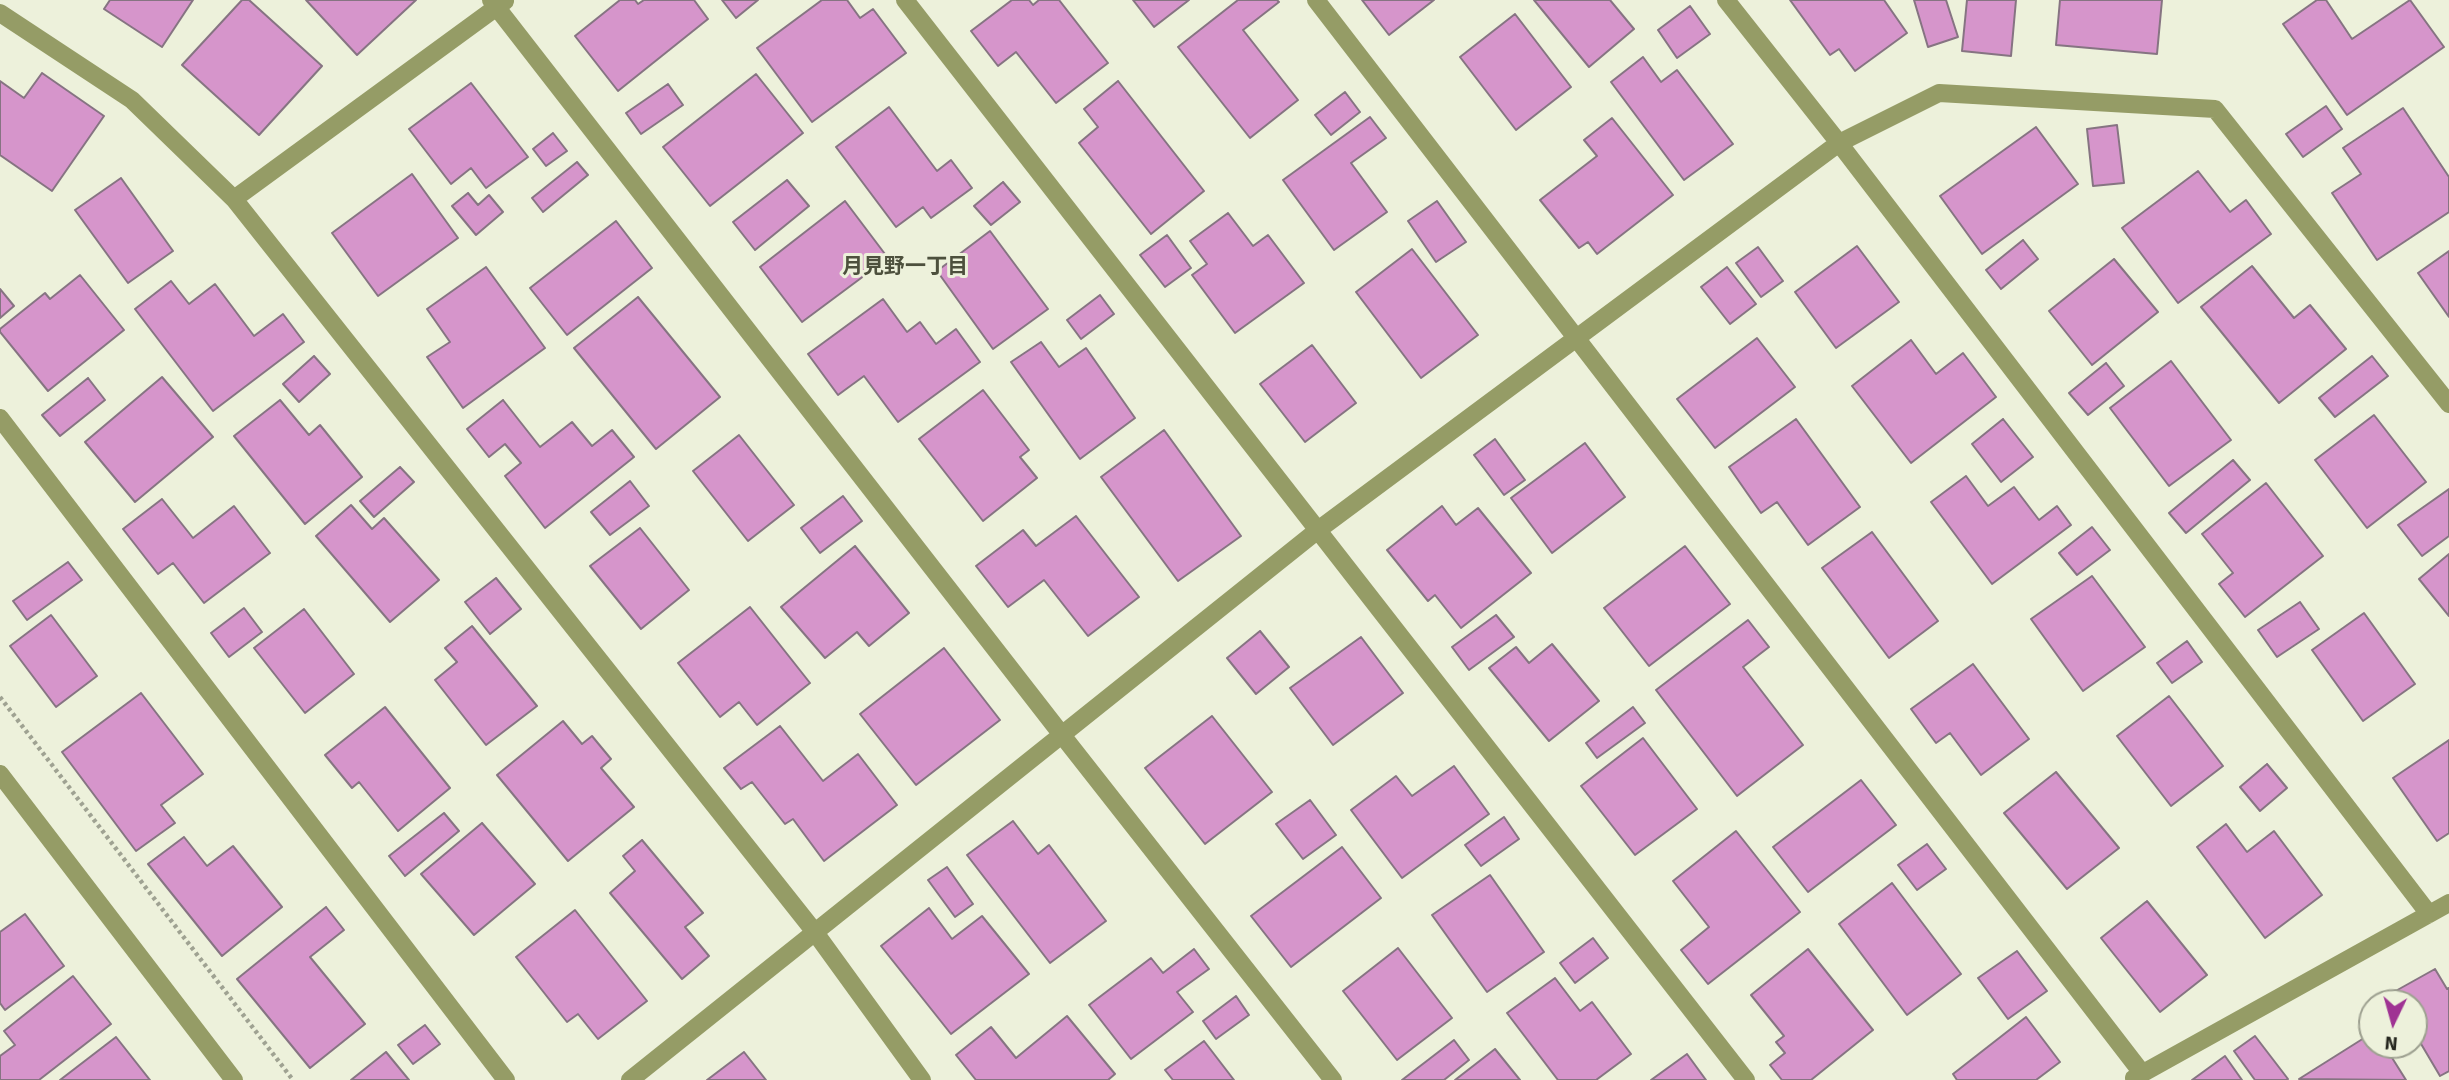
<!DOCTYPE html>
<html>
<head>
<meta charset="utf-8">
<style>
  body { margin:0 }
  #map { position:relative; width:2449px; height:1080px; overflow:hidden; background:#edf1db; font-family:Signika,sans-serif }
  canvas { display:block }
  .north { position:absolute; left:2358px; top:989px; width:70px; height:70px; box-sizing:border-box; background:#edf1db; border:2px solid #9da090; border-radius:50%; rotate:185deg; font-size:19px; font-weight:700; line-height:28px; text-align:center; color:#26271f }
  .north::after { content:''; display:block; margin:auto; width:24px; height:32px; background:#9f3393; clip-path:polygon(50% 0,100% 100%,50% 72%,0 100%) }
</style>
</head>
<body>
<div id="map">
<canvas width="2449" height="1080"></canvas>
<div class="north">N</div>
</div>
<script>
const ctx = document.querySelector('canvas').getContext('2d');
ctx.lineJoin = 'round';
function fill(path, color) { ctx.fillStyle = color; ctx.fill(path, 'evenodd'); }
const shape = rows => new Path2D(rows.map(r => 'M' + r).join(''));
function trace(path, color, width, dash) { ctx.strokeStyle = color; ctx.lineWidth = width; ctx.lineCap = dash ? 'butt' : 'round'; ctx.setLineDash(dash || []); ctx.stroke(path); }
function write(font, color, halo, rows, align = 'center') {
  ctx.font = font + ' Signika,"Noto Sans JP",sans-serif'; ctx.lineWidth = 6; ctx.setLineDash([]); ctx.textBaseline = 'middle'; ctx.strokeStyle = halo; ctx.fillStyle = color; for (const [text, x, y, turn = 0] of rows) {
    ctx.save(); ctx.translate(x, y); ctx.rotate((+turn || 0) * Math.PI / 180); ctx.textAlign = isNaN(turn) ? turn : align; if (halo) ctx.strokeText(text, 0, 0); ctx.fillText(text, 0, 0); ctx.restore();
  }
}
const building = shape([
  [110,0,193,0,162,47,104,9,110,0],
  [242,0,249,0,322,66,259,135,182,65,242,0],
  [306,0,416,0,357,55,306,0],
  [620,0,635,0,638,4,644,0,694,0,708,19,618,91,575,36,620,0],
  [722,0,758,0,736,18,722,0],
  [822,0,847,0,860,18,873,9,906,53,812,122,757,48,822,0],
  [1012,0,1029,0,1033,5,1039,0,1059,0,1108,63,1056,103,1016,52,998,66,971,31,1012,0],
  [1133,0,1189,0,1154,27,1133,0],
  [1238,0,1277,0,1279,2,1243,30,1298,100,1250,138,1178,47,1238,0],
  [1362,0,1434,0,1389,35,1362,0],
  [1534,0,1610,0,1634,29,1589,67,1534,0],
  [1790,0,1884,0,1907,33,1855,71,1839,49,1830,55,1790,0],
  [1914,0,1946,0,1958,37,1928,47,1914,0],
  [1967,0,2016,0,2011,56,1962,51,1967,0],
  [2060,0,2162,0,2157,54,2056,45,2060,0],
  [2317,0,2326,0,2352,39,2410,0,2444,47,2347,115,2283,24,2317,0],
  [1690,6,1710,34,1677,58,1658,30,1690,6],
  [1515,14,1571,87,1516,130,1460,57,1515,14],
  [1643,57,1661,82,1677,70,1733,144,1684,180,1611,82,1643,57],
  [42,73,104,116,52,191,0,155,0,81,24,98,42,73],
  [756,74,803,133,710,206,663,147,756,74],
  [1118,81,1204,191,1151,234,1079,143,1098,127,1084,109,1118,81],
  [471,83,528,157,486,188,471,168,451,184,409,129,471,83],
  [668,84,683,105,641,134,626,113,668,84],
  [1345,92,1360,112,1331,135,1315,115,1345,92],
  [2326,106,2342,129,2303,157,2286,134,2326,106],
  [889,107,937,171,951,160,972,188,931,218,923,207,896,227,836,147,889,107],
  [2403,108,2449,177,2449,212,2377,260,2332,193,2361,174,2343,148,2403,108],
  [1370,117,1386,138,1351,163,1387,212,1334,250,1283,180,1370,117],
  [1612,118,1673,195,1597,254,1588,242,1579,248,1540,200,1597,156,1584,140,1612,118],
  [2117,125,2124,183,2093,186,2087,129,2117,125],
  [2036,127,2078,184,1982,254,1940,196,2036,127],
  [553,133,567,151,546,166,533,149,553,133],
  [577,162,588,175,543,212,532,198,577,162],
  [2198,171,2230,212,2246,200,2271,234,2178,303,2122,228,2198,171],
  [412,174,458,238,378,296,332,233,412,174],
  [121,178,173,251,128,283,75,210,121,178],
  [787,180,809,206,755,250,733,222,787,180],
  [1003,182,1020,202,991,225,974,206,1003,182],
  [468,193,478,205,489,195,503,212,476,235,452,206,468,193],
  [845,201,888,258,802,322,760,267,845,201],
  [1437,201,1466,242,1436,262,1408,221,1437,201],
  [1228,213,1253,246,1268,235,1304,283,1235,333,1192,275,1207,264,1190,241,1228,213],
  [616,221,652,268,567,335,530,288,616,221],
  [990,231,1048,309,993,349,937,271,990,231],
  [1167,235,1191,268,1165,287,1140,255,1167,235],
  [2023,240,2038,259,2001,289,1986,270,2023,240],
  [1857,246,1899,302,1836,348,1795,292,1857,246],
  [1758,247,1783,281,1761,297,1736,263,1758,247],
  [1412,249,1478,335,1421,378,1356,292,1412,249],
  [2449,251,2449,317,2418,273,2449,251],
  [2114,259,2158,312,2092,365,2049,311,2114,259],
  [2252,266,2294,318,2310,305,2346,349,2279,403,2201,307,2252,266],
  [486,267,545,348,463,408,427,357,450,342,427,309,486,267],
  [1727,267,1756,304,1730,324,1701,287,1727,267],
  [80,275,124,330,48,391,0,332,0,329,45,293,50,299,80,275],
  [171,281,189,304,215,284,254,336,283,314,304,342,213,411,135,309,171,281],
  [0,289,14,306,0,318,0,289],
  [1100,295,1114,314,1081,339,1067,320,1100,295],
  [638,297,720,397,656,449,574,348,638,297],
  [883,299,907,332,920,322,936,344,956,329,980,362,898,422,864,376,838,395,808,354,883,299],
  [1757,338,1795,387,1715,448,1677,399,1757,338],
  [1911,340,1936,374,1963,353,1996,397,1911,463,1852,386,1911,340],
  [1041,342,1059,367,1086,348,1135,418,1080,459,1011,362,1041,342],
  [1312,345,1356,403,1305,442,1260,384,1312,345],
  [314,356,330,374,299,402,283,384,314,356],
  [2372,356,2388,376,2335,417,2319,398,2372,356],
  [2171,361,2231,440,2169,486,2110,408,2171,361],
  [2106,363,2124,386,2088,415,2069,393,2106,363],
  [162,377,213,437,135,502,85,442,162,377],
  [88,378,105,400,60,436,42,415,88,378],
  [983,390,1029,450,1020,457,1037,478,983,521,919,439,983,390],
  [280,400,309,435,320,425,362,477,305,524,234,436,280,400],
  [503,400,540,447,572,422,592,446,612,430,634,457,545,528,505,476,521,463,505,444,489,457,467,429,503,400],
  [2374,415,2426,482,2367,528,2315,460,2374,415],
  [1796,419,1860,507,1808,545,1777,502,1761,513,1729,467,1796,419],
  [2003,419,2033,457,2001,482,1972,444,2003,419],
  [1164,430,1241,536,1178,581,1101,477,1164,430],
  [739,435,794,505,748,541,693,471,739,435],
  [1495,439,1525,480,1504,495,1474,455,1495,439],
  [1585,443,1625,497,1552,553,1511,498,1585,443],
  [2233,460,2250,480,2186,533,2169,513,2233,460],
  [400,467,414,482,374,517,360,501,400,467],
  [1966,476,1988,506,2014,487,2039,520,2057,506,2071,525,1992,584,1931,502,1966,476],
  [630,481,649,506,610,535,591,512,630,481],
  [2266,483,2323,556,2245,617,2219,584,2233,573,2202,534,2266,483],
  [2449,489,2449,536,2422,556,2398,525,2449,489],
  [843,496,862,521,820,553,801,528,843,496],
  [162,499,193,538,234,506,270,553,204,603,173,563,158,574,123,529,162,499],
  [351,505,372,529,384,518,439,580,390,622,316,536,351,505],
  [1442,506,1456,525,1478,508,1531,573,1461,628,1435,595,1428,601,1387,550,1442,506],
  [1076,516,1139,597,1088,636,1044,580,1008,607,976,566,1023,530,1036,546,1076,516],
  [2092,527,2110,550,2077,575,2059,553,2092,527],
  [640,528,689,590,641,629,590,566,640,528],
  [1872,532,1938,621,1889,658,1822,568,1872,532],
  [855,546,909,613,869,646,857,632,825,658,781,607,855,546],
  [1685,546,1730,604,1649,666,1604,608,1685,546],
  [2449,554,2449,616,2419,579,2449,554],
  [68,562,82,580,27,620,13,601,68,562],
  [2092,576,2145,647,2083,691,2031,619,2092,576],
  [496,578,521,609,490,634,465,602,496,578],
  [2300,602,2319,629,2277,657,2258,630,2300,602],
  [750,607,810,683,757,725,739,702,720,717,678,663,750,607],
  [244,608,262,632,229,657,211,633,244,608],
  [304,609,354,674,305,713,254,648,304,609],
  [2364,613,2415,684,2363,721,2312,650,2364,613],
  [51,615,97,676,56,707,10,646,51,615],
  [1496,615,1514,637,1469,670,1452,647,1496,615],
  [1748,620,1769,647,1743,667,1803,745,1737,796,1656,690,1748,620],
  [472,626,537,706,486,745,435,680,457,662,445,648,472,626],
  [1260,631,1289,667,1256,694,1227,658,1260,631],
  [1361,637,1403,693,1333,745,1290,688,1361,637],
  [2187,641,2202,662,2172,683,2157,663,2187,641],
  [1552,644,1599,701,1549,741,1489,668,1516,647,1529,663,1552,644],
  [944,648,1000,720,916,785,860,714,944,648],
  [1973,664,2029,739,1981,775,1950,733,1936,743,1911,709,1973,664],
  [141,693,203,774,161,805,175,823,136,851,62,752,141,693],
  [2169,696,2223,766,2171,806,2117,736,2169,696],
  [385,707,450,788,398,831,359,782,352,788,325,755,385,707],
  [1633,707,1645,723,1597,758,1586,743,1633,707],
  [1212,716,1272,792,1205,844,1145,768,1212,716],
  [563,721,582,744,592,736,611,759,601,768,634,807,568,861,497,775,563,721],
  [780,726,823,781,858,754,897,805,824,861,793,819,785,824,752,782,741,789,724,768,780,726],
  [1643,738,1697,809,1635,855,1581,786,1643,738],
  [2449,740,2449,833,2437,841,2393,778,2449,740],
  [2267,764,2287,788,2260,811,2240,787,2267,764],
  [1454,766,1489,814,1402,878,1351,810,1396,776,1412,796,1454,766],
  [2056,772,2119,848,2067,889,2004,813,2056,772],
  [1861,780,1896,825,1808,892,1773,847,1861,780],
  [1310,800,1336,835,1303,859,1276,824,1310,800],
  [444,813,459,831,405,876,389,856,444,813],
  [1504,817,1519,839,1481,866,1465,845,1504,817],
  [1013,821,1038,854,1049,845,1106,921,1050,963,967,855,1013,821],
  [482,823,535,884,474,935,421,874,482,823],
  [2226,824,2247,852,2274,831,2322,895,2265,938,2197,847,2226,824],
  [1736,831,1800,912,1708,984,1681,950,1709,927,1673,881,1736,831],
  [184,837,207,866,233,846,282,907,222,956,148,864,184,837],
  [642,840,703,913,685,927,709,956,682,979,610,893,635,871,623,856,642,840],
  [1927,844,1946,869,1917,890,1898,865,1927,844],
  [1342,847,1381,898,1291,967,1251,916,1342,847],
  [947,867,973,904,955,917,928,880,947,867],
  [1490,875,1544,952,1487,992,1432,915,1490,875],
  [1892,883,1961,974,1907,1015,1839,924,1892,883],
  [2147,901,2207,975,2160,1012,2101,938,2147,901],
  [326,907,344,930,310,957,365,1024,310,1068,237,979,326,907],
  [929,908,952,939,982,916,1029,974,951,1034,881,946,929,908],
  [575,910,647,1001,598,1039,578,1014,567,1022,516,957,575,910],
  [25,914,64,966,5,1010,0,1003,0,932,25,914],
  [1593,938,1608,958,1575,983,1560,963,1593,938],
  [1398,948,1452,1018,1397,1060,1343,991,1398,948],
  [1194,949,1209,969,1177,992,1193,1012,1131,1059,1089,1005,1151,958,1163,973,1194,949],
  [1808,949,1873,1030,1811,1080,1782,1080,1770,1065,1785,1053,1776,1042,1784,1036,1751,995,1808,949],
  [2017,951,2047,991,2008,1019,1978,978,2017,951],
  [2435,969,2447,989,2449,988,2449,1071,2440,1076,2414,1032,2414,1003,2398,1003,2392,993,2435,969],
  [73,976,111,1024,39,1080,0,1080,0,1056,15,1045,4,1031,73,976],
  [1555,978,1580,1011,1592,1002,1631,1054,1596,1080,1558,1080,1507,1013,1555,978],
  [1236,996,1249,1015,1216,1039,1203,1021,1236,996],
  [1067,1016,1115,1074,1108,1080,976,1080,956,1055,991,1027,1016,1058,1067,1016],
  [2026,1017,2060,1062,2036,1080,1957,1080,1953,1074,2026,1017],
  [425,1025,440,1044,413,1064,398,1045,425,1025],
  [2372,1033,2372,1045,2384,1045,2406,1080,2299,1079,2372,1033],
  [2255,1036,2288,1079,2286,1080,2255,1080,2234,1051,2255,1036],
  [116,1037,150,1080,60,1080,116,1037],
  [1454,1040,1469,1060,1444,1080,1402,1080,1454,1040],
  [1204,1041,1234,1080,1173,1080,1165,1070,1204,1041],
  [1495,1049,1520,1080,1455,1080,1495,1049],
  [386,1052,409,1080,351,1080,386,1052],
  [744,1052,766,1080,707,1080,744,1052],
  [1687,1054,1706,1080,1651,1080,1687,1054],
  [2225,1056,2242,1080,2192,1080,2225,1056]
]);
const path = shape([
  [0,697,293,1080]
]);
const minor = shape([
  [491,0,1062,735,1333,1080],
  [905,0,1746,1080],
  [1316,0,2142,1073],
  [1726,0,1839,143,2429,914],
  [0,13,132,100,234,199,814,931,922,1080],
  [234,199,505,1],
  [0,418,506,1080],
  [2134,1078,2449,903],
  [630,1080,1318,530,1839,143,1939,93,2215,109,2449,404]
]);
const tertiary = shape([
  [0,774,234,1080]
]);
const neighbourhoodNames = [
  ["月見野一丁目",905,267]
];
fill(building, '#d695cb');
trace(building, '#867482', 2);
trace(path, '#9fa292', 4.5, [3.5, 3.5]);
trace(minor, '#959c66', 18);
trace(tertiary, '#959c66', 18);
write('bold 21px', '#4d503d', '#edf1db', neighbourhoodNames);
</script>
</body>
</html>
